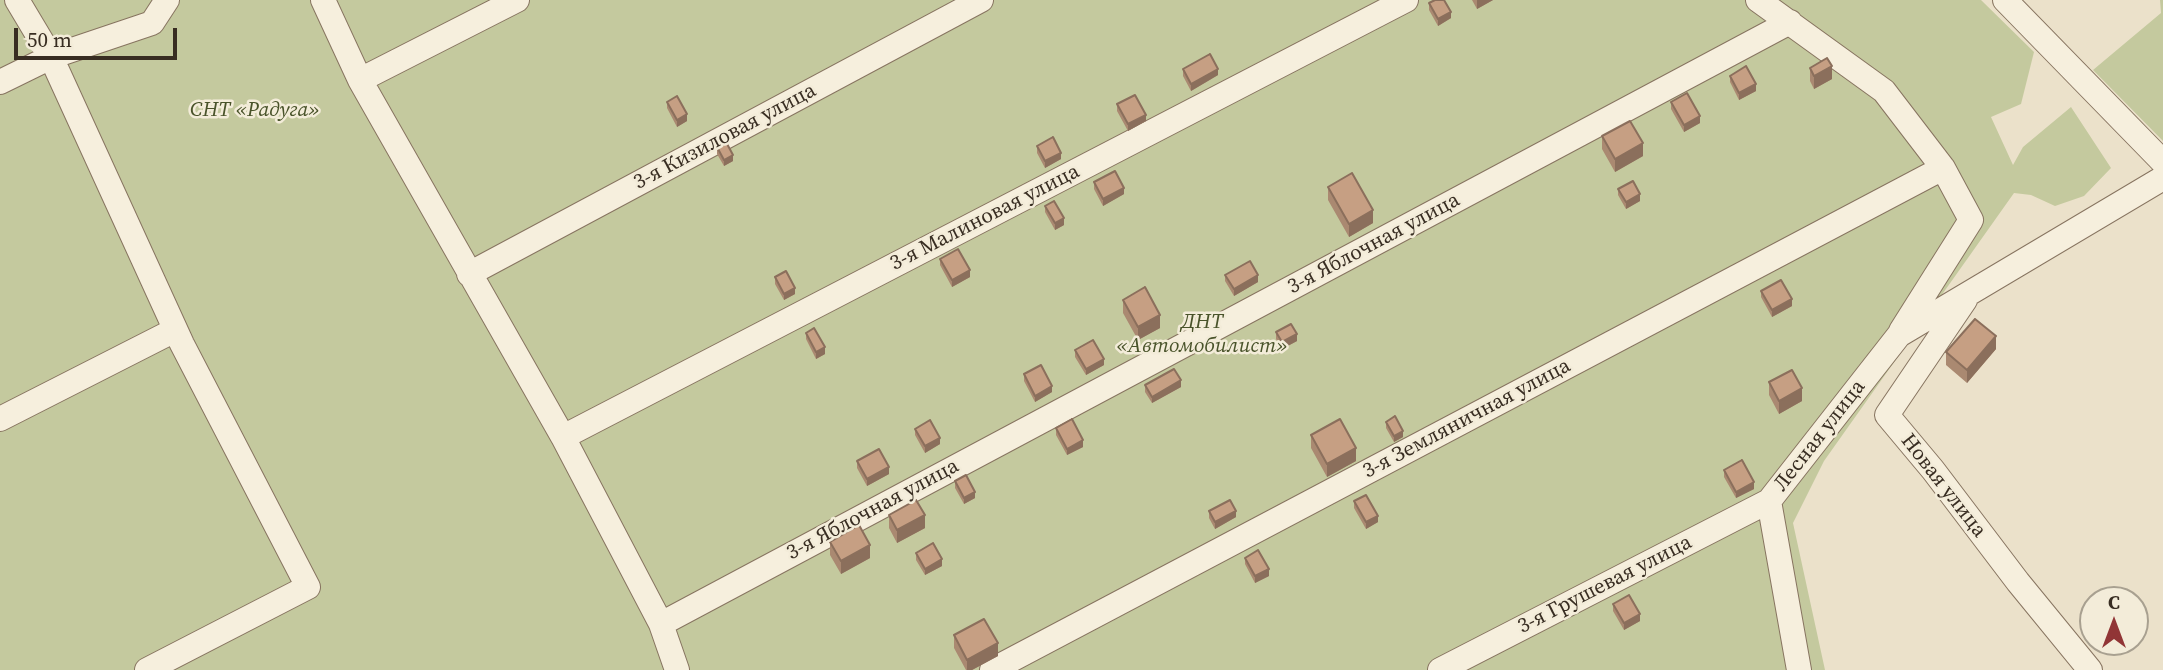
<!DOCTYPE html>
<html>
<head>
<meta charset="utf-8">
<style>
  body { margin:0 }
  #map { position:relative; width:2163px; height:670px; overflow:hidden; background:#ebe1ca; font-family:"Source Serif 4",serif }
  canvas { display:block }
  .north { position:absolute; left:2079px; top:586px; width:70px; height:70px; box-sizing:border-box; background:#f3ecd9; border:2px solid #a8a090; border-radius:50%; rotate:0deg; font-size:19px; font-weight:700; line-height:28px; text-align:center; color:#382d22 }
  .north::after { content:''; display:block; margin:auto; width:24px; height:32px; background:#913536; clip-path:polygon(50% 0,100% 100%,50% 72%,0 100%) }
  .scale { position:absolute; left:14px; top:28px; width:163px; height:32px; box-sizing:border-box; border:4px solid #382d22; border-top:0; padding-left:9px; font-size:21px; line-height:24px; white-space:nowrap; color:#382d22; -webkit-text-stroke:5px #f3ecd9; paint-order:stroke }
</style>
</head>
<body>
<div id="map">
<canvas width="2163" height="670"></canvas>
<div class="north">С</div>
<div class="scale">50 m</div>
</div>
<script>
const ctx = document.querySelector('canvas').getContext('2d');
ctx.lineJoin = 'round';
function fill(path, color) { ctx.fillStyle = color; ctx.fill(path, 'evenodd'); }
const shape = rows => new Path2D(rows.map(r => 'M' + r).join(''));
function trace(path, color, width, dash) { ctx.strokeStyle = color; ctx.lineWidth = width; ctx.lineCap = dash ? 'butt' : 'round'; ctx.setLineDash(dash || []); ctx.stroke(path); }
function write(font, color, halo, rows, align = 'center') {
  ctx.font = font + ' "Source Serif 4",serif'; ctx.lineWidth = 5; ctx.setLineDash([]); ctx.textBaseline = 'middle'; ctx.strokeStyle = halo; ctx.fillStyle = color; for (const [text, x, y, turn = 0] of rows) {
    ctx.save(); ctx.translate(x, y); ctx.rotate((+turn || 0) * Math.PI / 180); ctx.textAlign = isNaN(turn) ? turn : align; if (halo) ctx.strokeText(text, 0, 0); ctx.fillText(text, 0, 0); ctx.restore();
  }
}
const green = shape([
  [0,0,1981,0,2034,52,2021,104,1991,117,2013,165,2023,147,2071,107,2111,168,2084,196,2055,206,2031,195,2014,193,1824,461,1793,523,1825,670,0,670],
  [2160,0,2163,0,2163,141,2093,70,2161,13]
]);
const street = shape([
  [17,0,51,57,182,344,308,587,147,670],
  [323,0,360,80,563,437,661,624,677,670],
  [1758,0,1884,91,1943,168,1971,220,1901,331],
  [2005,0,2163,162],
  [360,80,517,0],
  [0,82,51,57,152,23,167,0],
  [469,274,981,0],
  [1965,300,1887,415,1933,470,2018,582,2090,670],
  [0,419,175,330],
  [563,437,1406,0],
  [1769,501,1799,670],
  [661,624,1790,22],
  [992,670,1943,168],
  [1440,670,1769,501,1899,335,2163,178]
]);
const wall = shape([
  [1472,0,1493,0,1477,9],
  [1429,3,1451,18,1438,26,1429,10],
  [1810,68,1832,79,1814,89,1810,81],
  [1183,69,1218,75,1191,91,1183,76],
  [1730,76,1756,91,1739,100,1730,82],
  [667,102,687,121,677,127,667,108],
  [1671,102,1700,123,1684,132,1671,109],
  [1117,104,1146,121,1128,131,1117,111],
  [1602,136,1643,156,1615,172,1602,149],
  [1037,146,1061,159,1045,168,1037,153],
  [717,147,733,161,724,166,717,154],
  [1094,182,1124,194,1103,206,1094,189],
  [1328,187,1373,223,1349,237,1328,200],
  [1618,189,1640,201,1626,209,1618,195],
  [1045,206,1064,225,1055,230,1045,212],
  [940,259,970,277,952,287,940,265],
  [1225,275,1258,282,1234,296,1225,281],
  [775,277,795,294,784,300,775,284],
  [1761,291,1792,306,1772,317,1761,297],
  [1123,300,1160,328,1138,340,1123,313],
  [1276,332,1297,341,1282,349,1276,339],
  [806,333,825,354,816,359,806,339],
  [1996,349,1967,383,1946,365,1946,352],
  [1075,350,1104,365,1086,375,1075,357],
  [1024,374,1052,392,1035,402,1024,381],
  [1769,382,1802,401,1779,414,1769,395],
  [1145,385,1181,387,1152,403,1145,392],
  [1386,422,1403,437,1394,442,1386,428],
  [1056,428,1083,447,1067,455,1056,435],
  [915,429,940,444,925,453,915,435],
  [1311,435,1356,461,1327,477,1311,448],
  [857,461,889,474,867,486,857,468],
  [1724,470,1754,489,1736,498,1724,477],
  [955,481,975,498,964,504,955,488],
  [1354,501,1378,522,1366,529,1354,508],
  [1209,511,1236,517,1215,529,1209,518],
  [889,515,925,528,897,543,889,528],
  [830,542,870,558,841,574,830,555],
  [916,553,942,566,925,575,916,560],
  [1245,558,1269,576,1255,583,1245,564],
  [1613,604,1640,621,1624,630,1613,611],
  [954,635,998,656,972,670,966,670,954,648]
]);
const shadedWall = shape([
  [1477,0,1493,0,1477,9],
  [1451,12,1451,18,1438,26,1438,19],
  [1832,66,1832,79,1814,89,1814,76],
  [1218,69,1218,75,1191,91,1191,84],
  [1756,84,1756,91,1739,100,1739,93],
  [687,114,687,121,677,127,677,120],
  [1146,115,1146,121,1128,131,1128,124],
  [1700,116,1700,123,1684,132,1684,125],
  [1643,143,1643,156,1615,172,1615,159],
  [1061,153,1061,159,1045,168,1045,161],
  [733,155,733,161,724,166,724,160],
  [1124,188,1124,194,1103,206,1103,199],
  [1640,194,1640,201,1626,209,1626,202],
  [1373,210,1373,223,1349,237,1349,224],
  [1064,218,1064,225,1055,230,1055,223],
  [970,270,970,277,952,287,952,280],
  [1258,275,1258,282,1234,296,1234,289],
  [795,288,795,294,784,300,784,294],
  [1792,299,1792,306,1772,317,1772,310],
  [1160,315,1160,328,1138,340,1138,327],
  [1297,334,1297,341,1282,349,1282,342],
  [1996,336,1996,349,1967,383,1967,370],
  [825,347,825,354,816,359,816,352],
  [1104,359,1104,365,1086,375,1086,369],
  [1181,380,1181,387,1152,403,1152,397],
  [1052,386,1052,392,1035,402,1035,396],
  [1802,388,1802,401,1779,414,1779,401],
  [1403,431,1403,437,1394,442,1394,436],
  [940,438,940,444,925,453,925,446],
  [1083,440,1083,447,1067,455,1067,449],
  [1356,448,1356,461,1327,477,1327,464],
  [889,467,889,474,867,486,867,479],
  [1754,482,1754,489,1736,498,1736,492],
  [975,492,975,498,964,504,964,498],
  [1236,511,1236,517,1215,529,1215,522],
  [925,515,925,528,897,543,897,530],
  [1378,516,1378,522,1366,529,1366,522],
  [870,545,870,558,841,574,841,561],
  [942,559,942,566,925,575,925,569],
  [1269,569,1269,576,1255,583,1255,576],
  [1640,614,1640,621,1624,630,1624,623],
  [998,643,998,656,972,670,967,670,967,660]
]);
const building = shape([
  [1435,0,1444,0,1451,12,1438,19,1429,3,1435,0],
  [1210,54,1218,69,1191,84,1183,69,1210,54],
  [1827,58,1832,66,1814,76,1810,68,1827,58],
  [1746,66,1756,84,1739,93,1730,76,1746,66],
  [1687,93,1700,116,1684,125,1671,102,1687,93],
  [1135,95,1146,115,1128,124,1117,104,1135,95],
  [677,96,687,114,677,120,667,102,677,96],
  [1630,121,1643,143,1615,159,1602,136,1630,121],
  [1053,137,1061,153,1045,161,1037,146,1053,137],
  [726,142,733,155,724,160,717,147,726,142],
  [1115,171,1124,188,1103,199,1094,182,1115,171],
  [1352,173,1373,210,1349,224,1328,187,1352,173],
  [1633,181,1640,194,1626,202,1618,189,1633,181],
  [1054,201,1064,218,1055,223,1045,206,1054,201],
  [958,249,970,270,952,280,940,259,958,249],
  [1250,261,1258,275,1234,289,1225,275,1250,261],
  [786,271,795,288,784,294,775,277,786,271],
  [1781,280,1792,299,1772,310,1761,291,1781,280],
  [1145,287,1160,315,1138,327,1123,300,1145,287],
  [1975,319,1996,336,1967,370,1946,352,1975,319],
  [1291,324,1297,334,1282,342,1276,332,1291,324],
  [814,328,825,347,816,352,806,333,814,328],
  [1093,340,1104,359,1086,369,1075,350,1093,340],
  [1041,365,1052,386,1035,396,1024,374,1041,365],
  [1174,369,1181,380,1152,397,1145,385,1174,369],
  [1792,370,1802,388,1779,401,1769,382,1792,370],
  [1395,416,1403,431,1394,436,1386,422,1395,416],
  [1072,419,1083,440,1067,449,1056,428,1072,419],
  [1340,419,1356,448,1327,464,1311,435,1340,419],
  [930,420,940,438,925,446,915,429,930,420],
  [879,449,889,467,867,479,857,461,879,449],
  [1742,460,1754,482,1736,492,1724,470,1742,460],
  [966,475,975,492,964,498,955,481,966,475],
  [1366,495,1378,516,1366,522,1354,501,1366,495],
  [916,500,925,515,897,530,889,515,916,500],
  [1230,500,1236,511,1215,522,1209,511,1230,500],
  [859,525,870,545,841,561,830,542,859,525],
  [933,543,942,559,925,569,916,553,933,543],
  [1258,550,1269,569,1255,576,1245,558,1258,550],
  [1629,595,1640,614,1624,623,1613,604,1629,595],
  [984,619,998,643,967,660,954,635,984,619]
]);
const parkNames = [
  ["СНТ «Радуга»",255,111],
  ["ДНТ",1202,323],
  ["«Автомобилист»",1202,347]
];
const streetNames = [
  ["3-я Кизиловая улица",725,137,-28],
  ["3-я Малиновая улица",985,218,-27],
  ["3-я Яблочная улица",1374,244,-28],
  ["3-я Земляничная улица",1467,419,-28],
  ["Лесная улица",1820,436,-52],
  ["Новая улица",1943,486,52],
  ["3-я Яблочная улица",873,510,-28],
  ["3-я Грушевая улица",1605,585,-27]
];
fill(green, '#c4c99e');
trace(street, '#877460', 26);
trace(street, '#f6efdd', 24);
fill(wall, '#aa8971');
fill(shadedWall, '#8b6f5c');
fill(building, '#c69f83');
trace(building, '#8b6f5c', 2);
write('italic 21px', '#49532a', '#f3ecd9', parkNames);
write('21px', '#382d22', '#f3ecd9', streetNames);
</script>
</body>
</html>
